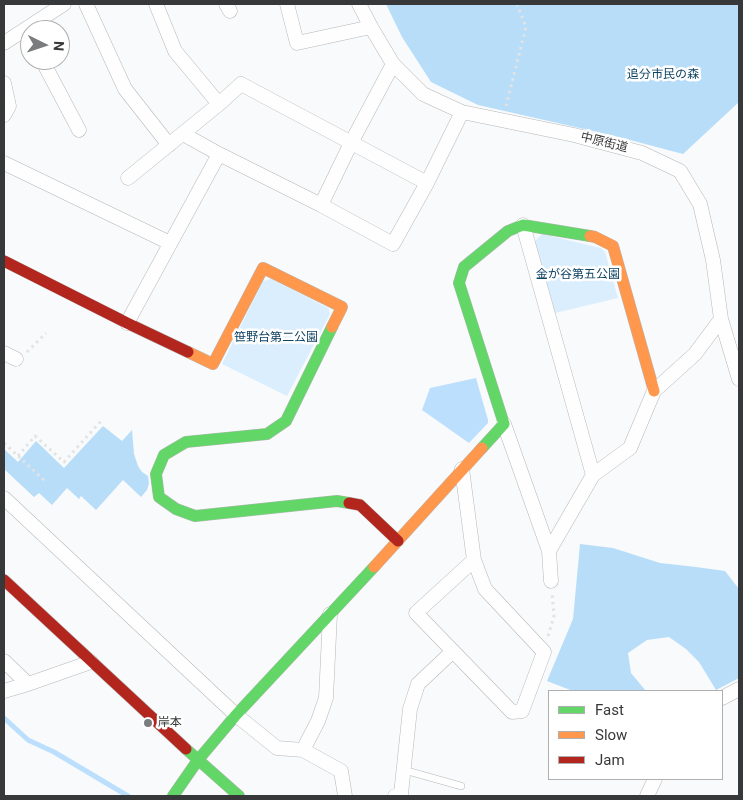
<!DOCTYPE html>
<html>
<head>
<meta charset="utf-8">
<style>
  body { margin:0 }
  #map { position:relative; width:743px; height:800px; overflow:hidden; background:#f8fafb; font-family:Roboto,sans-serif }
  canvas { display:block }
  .frame { position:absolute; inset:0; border:5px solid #373839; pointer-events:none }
  .legend { position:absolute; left:548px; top:690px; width:175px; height:90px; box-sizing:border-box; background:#fff; border:1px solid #afafb0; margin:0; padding:6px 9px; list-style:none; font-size:15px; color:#373839 }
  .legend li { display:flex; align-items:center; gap:10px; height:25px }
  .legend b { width:25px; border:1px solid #afafb0 }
  .north { position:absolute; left:20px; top:20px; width:50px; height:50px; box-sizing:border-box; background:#fff; border:1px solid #afafb0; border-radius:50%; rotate:94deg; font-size:14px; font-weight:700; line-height:20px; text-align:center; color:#373839 }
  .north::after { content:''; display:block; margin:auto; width:18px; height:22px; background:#7b7c7d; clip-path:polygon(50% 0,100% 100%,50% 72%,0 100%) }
</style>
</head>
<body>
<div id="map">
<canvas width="743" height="800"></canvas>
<div class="frame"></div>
<ul class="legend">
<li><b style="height:6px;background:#63d668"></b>Fast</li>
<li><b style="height:6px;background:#ff974d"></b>Slow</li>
<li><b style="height:6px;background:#b3261e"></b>Jam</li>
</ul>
<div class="north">N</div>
</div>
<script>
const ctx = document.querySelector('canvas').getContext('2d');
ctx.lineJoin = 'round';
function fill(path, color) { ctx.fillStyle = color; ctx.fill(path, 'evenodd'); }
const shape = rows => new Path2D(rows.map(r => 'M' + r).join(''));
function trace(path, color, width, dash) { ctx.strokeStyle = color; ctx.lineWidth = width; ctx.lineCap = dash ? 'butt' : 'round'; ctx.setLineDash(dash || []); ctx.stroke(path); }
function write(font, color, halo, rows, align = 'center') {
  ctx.font = font + ' Roboto,"Noto Sans JP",sans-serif'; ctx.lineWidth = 5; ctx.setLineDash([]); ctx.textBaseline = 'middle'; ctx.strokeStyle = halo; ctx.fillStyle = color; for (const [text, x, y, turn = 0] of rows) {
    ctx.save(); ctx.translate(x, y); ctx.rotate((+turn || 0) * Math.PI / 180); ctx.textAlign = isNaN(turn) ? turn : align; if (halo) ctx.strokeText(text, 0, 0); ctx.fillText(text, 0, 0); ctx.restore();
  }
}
const green = shape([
  [542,234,601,248,605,252,618,298,555,313,535,241],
  [271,279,328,308,330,314,287,396,222,364,263,281]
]);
const forest = shape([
  [386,4,739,4,739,102,683,154,615,136,478,105,431,82,402,37],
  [103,426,122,441,132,430,134,454,138,466,142,472,148,476,149,483,147,490,141,497,123,480,96,510,81,496,79,499,67,488,52,505,39,493,34,497,4,469,4,449,18,462,36,441,64,468],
  [580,544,613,548,660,563,696,567,725,571,739,589,739,678,716,690,699,662,686,649,669,637,647,640,628,653,631,673,646,691,573,691,547,681,573,619]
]);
const water = shape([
  [476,378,488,420,488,423,469,443,422,410,430,388]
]);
const stream = shape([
  [4,718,28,740,54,752,128,796]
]);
const path = shape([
  [506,106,526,27,517,4],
  [27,352,46,333],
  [4,443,45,481],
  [18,456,35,436,64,462,101,421],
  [548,636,554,616,552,593]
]);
const lane = shape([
  [404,770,461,786]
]);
const street = shape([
  [86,4,125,89,169,145],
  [156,4,175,51,219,104],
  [226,4,230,11],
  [287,4,297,43,371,27],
  [359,4,371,27,393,64,423,94,462,112,574,135,642,153,680,171,700,204,713,260,721,319,739,379],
  [4,43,64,4],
  [42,60,79,130],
  [4,83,9,106,4,115],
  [183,134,219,154,321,205,393,244,427,183,462,112],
  [4,163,170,243],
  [128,178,219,104,241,84,427,183],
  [321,205,351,143,393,64],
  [523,225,593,475],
  [127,323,219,154],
  [4,353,16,359],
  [504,424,549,551],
  [462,469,474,560,485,589,544,652,522,711,512,712,416,613,474,560],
  [4,498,236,715,277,748,303,750,341,771,345,796],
  [551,581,549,551,593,475,630,448,654,391,695,354,721,319],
  [4,661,28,684],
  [4,691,28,684,91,662],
  [722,698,739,689],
  [303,750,318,721,326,698,330,614],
  [395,796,401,794,410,709,418,684,453,651],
  [647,796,655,779]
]);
const fast = shape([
  [332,327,286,421,267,434,186,442,164,455,156,474,159,497,176,509,195,516,337,501,349,503],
  [482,448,504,424,459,283,464,267,508,231,523,225,590,236],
  [186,749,239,796],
  [173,796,198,760,236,715,374,567]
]);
const slow = shape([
  [590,236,595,237,613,246,654,391],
  [188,352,213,364,263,268,342,307,332,327],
  [374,567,482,448]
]);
const jam = shape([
  [4,261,127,323,188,352],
  [349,503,360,505,398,541],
  [4,580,186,749]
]);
const markers = [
  [148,723,5,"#7b7c7d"]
];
const parkNames = [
  ["追分市民の森",663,75],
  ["金が谷第五公園",578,275],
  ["笹野台第二公園",276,338]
];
const streetNames = [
  ["中原街道",604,143,14]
];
const poiNames = [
  ["岸本",158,723]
];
fill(green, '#dbeefd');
fill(forest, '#b8ddf9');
fill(water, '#bcdffd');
trace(stream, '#bcdffd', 5);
trace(lane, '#b6b7b8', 8);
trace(street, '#b6b7b8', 15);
trace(fast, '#b6b7b8', 12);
trace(slow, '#b6b7b8', 12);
trace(jam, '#b6b7b8', 12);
trace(path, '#e2e3e3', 3, [2.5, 4]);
trace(lane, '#fefefe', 7);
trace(street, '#fefefe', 14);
trace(fast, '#63d668', 11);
trace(slow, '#ff974d', 11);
trace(jam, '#b3261e', 11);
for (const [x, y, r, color] of markers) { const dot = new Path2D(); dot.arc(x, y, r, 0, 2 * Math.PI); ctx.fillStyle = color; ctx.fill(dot); trace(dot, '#fff', 2); }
write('12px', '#0f4363', '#fff', parkNames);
write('12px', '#373839', '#fff', streetNames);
write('12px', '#373839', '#fff', poiNames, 'left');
</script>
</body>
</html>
